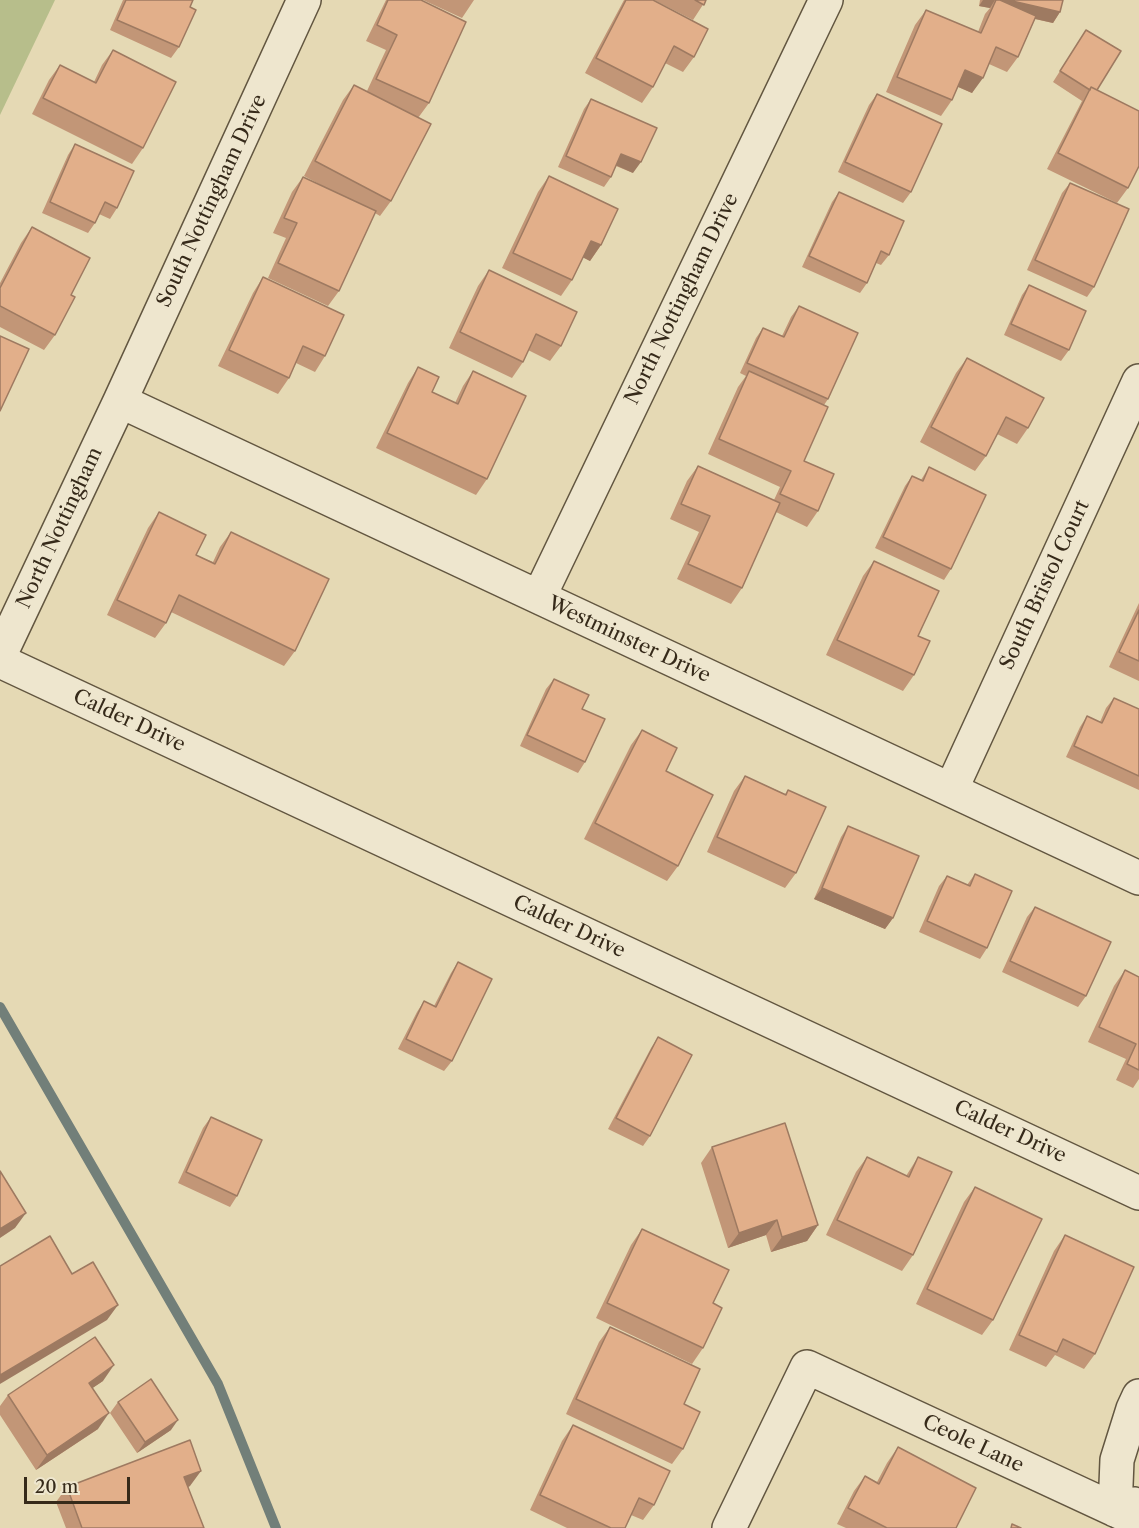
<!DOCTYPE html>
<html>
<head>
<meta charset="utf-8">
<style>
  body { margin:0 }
  #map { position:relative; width:1139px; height:1528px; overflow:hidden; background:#e5d9b4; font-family:"Libre Caslon Text",serif }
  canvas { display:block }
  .scale { position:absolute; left:24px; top:1477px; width:106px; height:27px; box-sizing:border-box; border:3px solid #362a1a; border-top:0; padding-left:8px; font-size:18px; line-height:21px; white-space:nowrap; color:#362a1a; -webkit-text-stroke:4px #eee6ce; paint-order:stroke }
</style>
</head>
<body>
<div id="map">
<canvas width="1139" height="1528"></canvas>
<div class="scale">20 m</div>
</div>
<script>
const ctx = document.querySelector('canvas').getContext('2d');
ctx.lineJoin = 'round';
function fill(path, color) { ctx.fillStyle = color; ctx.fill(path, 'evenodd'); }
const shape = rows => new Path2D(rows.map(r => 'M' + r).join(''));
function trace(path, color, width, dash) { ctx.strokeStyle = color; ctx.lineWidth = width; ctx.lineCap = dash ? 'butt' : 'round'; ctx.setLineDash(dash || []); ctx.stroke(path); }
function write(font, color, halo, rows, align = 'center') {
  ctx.font = font + ' "Libre Caslon Text",serif'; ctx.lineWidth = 5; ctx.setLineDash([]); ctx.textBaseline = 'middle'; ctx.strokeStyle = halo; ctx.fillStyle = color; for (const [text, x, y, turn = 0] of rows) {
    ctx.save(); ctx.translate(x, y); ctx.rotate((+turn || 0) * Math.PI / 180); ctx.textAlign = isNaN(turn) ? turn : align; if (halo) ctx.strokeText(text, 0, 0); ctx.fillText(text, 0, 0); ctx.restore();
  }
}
const green = shape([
  [0,0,55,0,0,115]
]);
const stream = shape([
  [0,1007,218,1384,276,1528]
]);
const minor = shape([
  [120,401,1139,878],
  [539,597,826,0],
  [0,655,120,401,304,0],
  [0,661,1139,1193],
  [951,790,1139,381],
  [1134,1504,1115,1510,1117,1460,1133,1409,1139,1396],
  [729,1528,807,1367,1139,1521]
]);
const wall = shape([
  [123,0,193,0,190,7,179,47,171,58,110,30],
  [386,0,421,0,429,103,418,118,391,201,380,216,375,213,339,291,328,306,268,278,286,238,273,233,292,192,303,177,321,185,304,176,343,100,354,85,367,91,386,50,366,41],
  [423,0,474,0,462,18],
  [624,0,653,0,694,57,683,72,665,63,653,87,642,103,585,73],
  [654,0,706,0,693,20],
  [980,0,1063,0,1060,12,1053,23,1035,19,1018,57,1007,72,989,64,972,93,958,87,952,100,941,116,886,92,915,25,926,10,978,32,985,14,990,8,979,6],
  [1086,30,1097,90,1128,188,1117,203,1047,169,1082,101,1053,82],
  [113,50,143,148,132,164,32,114,49,80,60,65,94,82,102,65],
  [877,94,911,192,903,203,838,172,869,105],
  [591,99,633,173,616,166,611,177,604,187,558,167,584,109],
  [75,144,117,208,110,219,99,214,95,223,88,233,42,213,68,155],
  [549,176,601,245,590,261,583,257,572,280,561,296,502,268,538,192],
  [1070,183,1094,287,1087,297,1027,270,1062,193],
  [839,192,889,255,881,265,876,263,867,283,860,293,802,267,832,202],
  [32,227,71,295,55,335,44,350,0,327,0,283,21,243],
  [489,270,561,346,550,361,528,350,523,362,512,378,449,348,478,286],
  [263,277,325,356,315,372,296,363,289,378,278,394,218,366,253,293],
  [1029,285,1069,350,1061,361,1004,335,1022,295],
  [799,306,828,399,824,405,804,461,818,511,807,527,776,512,742,588,731,604,677,579,699,532,670,519,687,481,698,466,774,500,780,487,708,454,738,387,746,376,740,373,756,338,763,328,782,336,791,317],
  [967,358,1028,428,1017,444,997,434,986,456,975,471,920,442,956,373],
  [418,367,432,392,455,403,463,386,473,371,487,479,476,495,376,448,408,383],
  [929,467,951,569,944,580,875,548,905,486,912,476,921,480],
  [159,512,196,555,213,562,220,547,231,532,295,651,284,666,171,612,166,623,155,638,107,615,148,528],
  [874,561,918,636,914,675,903,691,826,655,863,576],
  [1139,603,1139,681,1109,667],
  [554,679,582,709,585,762,578,773,520,746,546,689],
  [1114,698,1139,709,1139,790,1066,757,1080,727,1087,716,1100,722,1106,708],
  [642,730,666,771,678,866,667,881,584,839,631,745],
  [745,776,785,794,788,790,796,873,785,888,707,852,734,791],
  [848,826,893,918,885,929,814,899,841,837],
  [975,874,987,948,980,959,919,932,939,886,947,876,967,885],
  [1035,907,1086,996,1078,1007,1002,972,1027,917],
  [458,962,452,1061,444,1071,398,1049,417,1012,424,1001,434,1006,451,973],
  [1125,970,1139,977,1139,1079,1133,1088,1116,1080,1126,1059,1088,1042,1114,986],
  [658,1037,650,1136,643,1146,608,1129,651,1048],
  [211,1117,237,1196,230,1207,178,1183,203,1128],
  [712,1147,818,1225,807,1241,771,1252,766,1235,728,1248,701,1163],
  [867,1157,906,1176,918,1157,913,1255,902,1271,826,1235,856,1172],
  [975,1187,993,1320,982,1335,916,1304,964,1202],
  [642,1229,713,1303,703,1348,692,1364,596,1318,631,1245],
  [1065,1235,1095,1354,1084,1369,1055,1355,1046,1367,1009,1350,1054,1251],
  [610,1327,684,1404,683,1449,672,1464,566,1414,599,1342],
  [103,1381,92,1388,98,1429,36,1470,0,1415,0,1406,8,1395],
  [118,1402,171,1430,137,1453,110,1413],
  [573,1425,654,1505,643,1520,631,1515,625,1528,567,1528,530,1510,562,1441],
  [898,1447,956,1528,846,1528,837,1524,854,1491,865,1476,877,1482,887,1463],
  [190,1486,188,1487,204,1528,66,1528,56,1502,67,1487]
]);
const shadedWall = shape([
  [983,0,995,0,990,8,979,6],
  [996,0,1008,0,1060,12,1053,23,992,9],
  [965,70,983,78,972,93,954,85],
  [621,154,641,162,633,173,613,164],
  [591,241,601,245,590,261,580,256],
  [822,888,893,918,885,929,814,899],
  [26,1213,15,1228,0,1238,0,1229],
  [777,1220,766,1235,728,1248,739,1233],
  [818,1225,807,1241,771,1252,782,1237],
  [118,1305,107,1320,0,1384,0,1375],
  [114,1365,103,1381,78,1398,89,1383],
  [109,1413,98,1429,36,1470,47,1455],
  [178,1420,171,1430,137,1453,145,1442],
  [201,1471,190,1486,174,1493,184,1477]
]);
const building = shape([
  [126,0,193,0,190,7,196,10,179,47,117,20,126,0],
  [388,0,421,0,466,22,429,103,376,79,397,35,377,25,388,0],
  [626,0,653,0,708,29,694,57,674,46,653,87,596,58,626,0],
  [695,0,706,0,704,5,695,0],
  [996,0,1000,0,1036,16,1018,57,996,47,983,78,965,70,952,100,897,77,926,10,981,33,996,0],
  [1008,0,1063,0,1060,12,1008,0],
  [1086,30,1121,51,1097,90,1091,87,1090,90,1060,71,1086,30],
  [113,50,176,82,143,148,43,98,60,65,96,83,113,50],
  [354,85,431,124,391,201,315,161,354,85],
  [1091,87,1139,111,1139,166,1128,188,1058,153,1091,87],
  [877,94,942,124,911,192,845,162,877,94],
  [591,99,657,128,641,162,621,154,611,177,566,156,591,99],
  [75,144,134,171,117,208,105,202,95,223,50,202,75,144],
  [549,176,618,209,601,245,591,241,572,280,513,253,549,176],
  [303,177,376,211,339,291,278,263,297,223,284,218,303,177],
  [1070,183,1129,209,1094,287,1035,260,1070,183],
  [839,192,904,221,889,255,881,251,867,283,809,256,839,192],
  [32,227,90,258,71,295,75,297,55,335,0,306,0,288,32,227],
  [489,270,577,312,561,346,536,334,523,362,460,332,489,270],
  [263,277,344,315,325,356,303,346,289,378,229,350,263,277],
  [1029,285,1086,311,1069,350,1011,324,1029,285],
  [799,306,858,333,828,399,747,363,763,328,784,337,799,306],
  [0,336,29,349,0,411,0,336],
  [967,358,1044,398,1028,428,1006,417,986,456,931,427,967,358],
  [418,367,439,377,432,392,458,404,473,371,526,396,487,479,387,433,418,367],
  [749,371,828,407,804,461,834,474,818,511,780,494,791,471,719,439,749,371],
  [698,466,780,503,742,588,688,564,710,516,681,504,698,466],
  [929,467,986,495,951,569,883,537,912,476,923,481,929,467],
  [159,512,206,535,196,555,215,564,231,532,329,579,295,651,179,595,166,623,117,600,159,512],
  [874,561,939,591,918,636,930,641,914,675,837,640,874,561],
  [1139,610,1139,661,1119,652,1139,610],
  [554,679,589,695,582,709,605,719,585,762,527,735,554,679],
  [1114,698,1139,709,1139,776,1074,746,1087,716,1102,723,1114,698],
  [642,730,677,748,666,771,713,795,678,866,595,823,642,730],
  [745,776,786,795,788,790,826,807,796,873,717,837,745,776],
  [848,826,919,856,893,918,822,888,848,826],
  [975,874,1012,891,987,948,927,921,947,876,970,886,975,874],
  [1035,907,1111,942,1086,996,1010,961,1035,907],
  [458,962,492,979,452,1061,406,1039,424,1001,436,1007,458,962],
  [1125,970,1139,977,1139,1070,1127,1064,1136,1044,1099,1027,1125,970],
  [658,1037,692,1055,650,1136,616,1118,658,1037],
  [211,1117,262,1140,237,1196,186,1172,211,1117],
  [785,1123,818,1225,782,1237,777,1220,739,1233,712,1147,785,1123],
  [867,1157,909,1177,918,1157,952,1172,913,1255,837,1220,867,1157],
  [0,1171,26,1213,0,1229,0,1171],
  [975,1187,1042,1219,993,1320,927,1289,975,1187],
  [642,1229,729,1270,713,1303,722,1308,703,1348,607,1303,642,1229],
  [1065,1235,1134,1267,1095,1354,1063,1339,1057,1352,1019,1335,1065,1235],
  [50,1236,72,1274,93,1262,118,1305,0,1375,0,1266,50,1236],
  [610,1327,700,1369,684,1404,700,1412,683,1449,576,1399,610,1327],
  [95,1337,114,1365,89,1383,109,1413,47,1455,8,1395,95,1337],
  [151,1379,178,1420,145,1442,118,1402,151,1379],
  [573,1425,670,1471,654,1505,639,1498,625,1528,611,1528,540,1495,573,1425],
  [190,1440,201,1471,184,1477,204,1528,82,1528,67,1487,190,1440],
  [898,1447,976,1488,956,1528,887,1528,848,1508,865,1476,879,1484,898,1447],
  [1012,1524,1021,1528,1011,1528,1012,1524]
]);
const streetNames = [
  ["South Nottingham Drive",212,201,-65],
  ["North Nottingham Drive",682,299,-64],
  ["North Nottingham",60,528,-65],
  ["South Bristol Court",1045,585,-65],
  ["Westminster Drive",629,640,25],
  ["Calder Drive",129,721,25],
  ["Calder Drive",569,927,25],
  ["Calder Drive",1010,1132,25],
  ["Ceole Lane",973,1444,25]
];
fill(green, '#b7be8b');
trace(stream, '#727f79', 10);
trace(minor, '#625640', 36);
trace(minor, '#eee6ce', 33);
fill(wall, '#c29677');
fill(shadedWall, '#9e7a61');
fill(building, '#e2af8a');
trace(building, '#9e7a61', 1.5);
write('20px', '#362a1a', '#eee6ce', streetNames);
</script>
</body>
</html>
